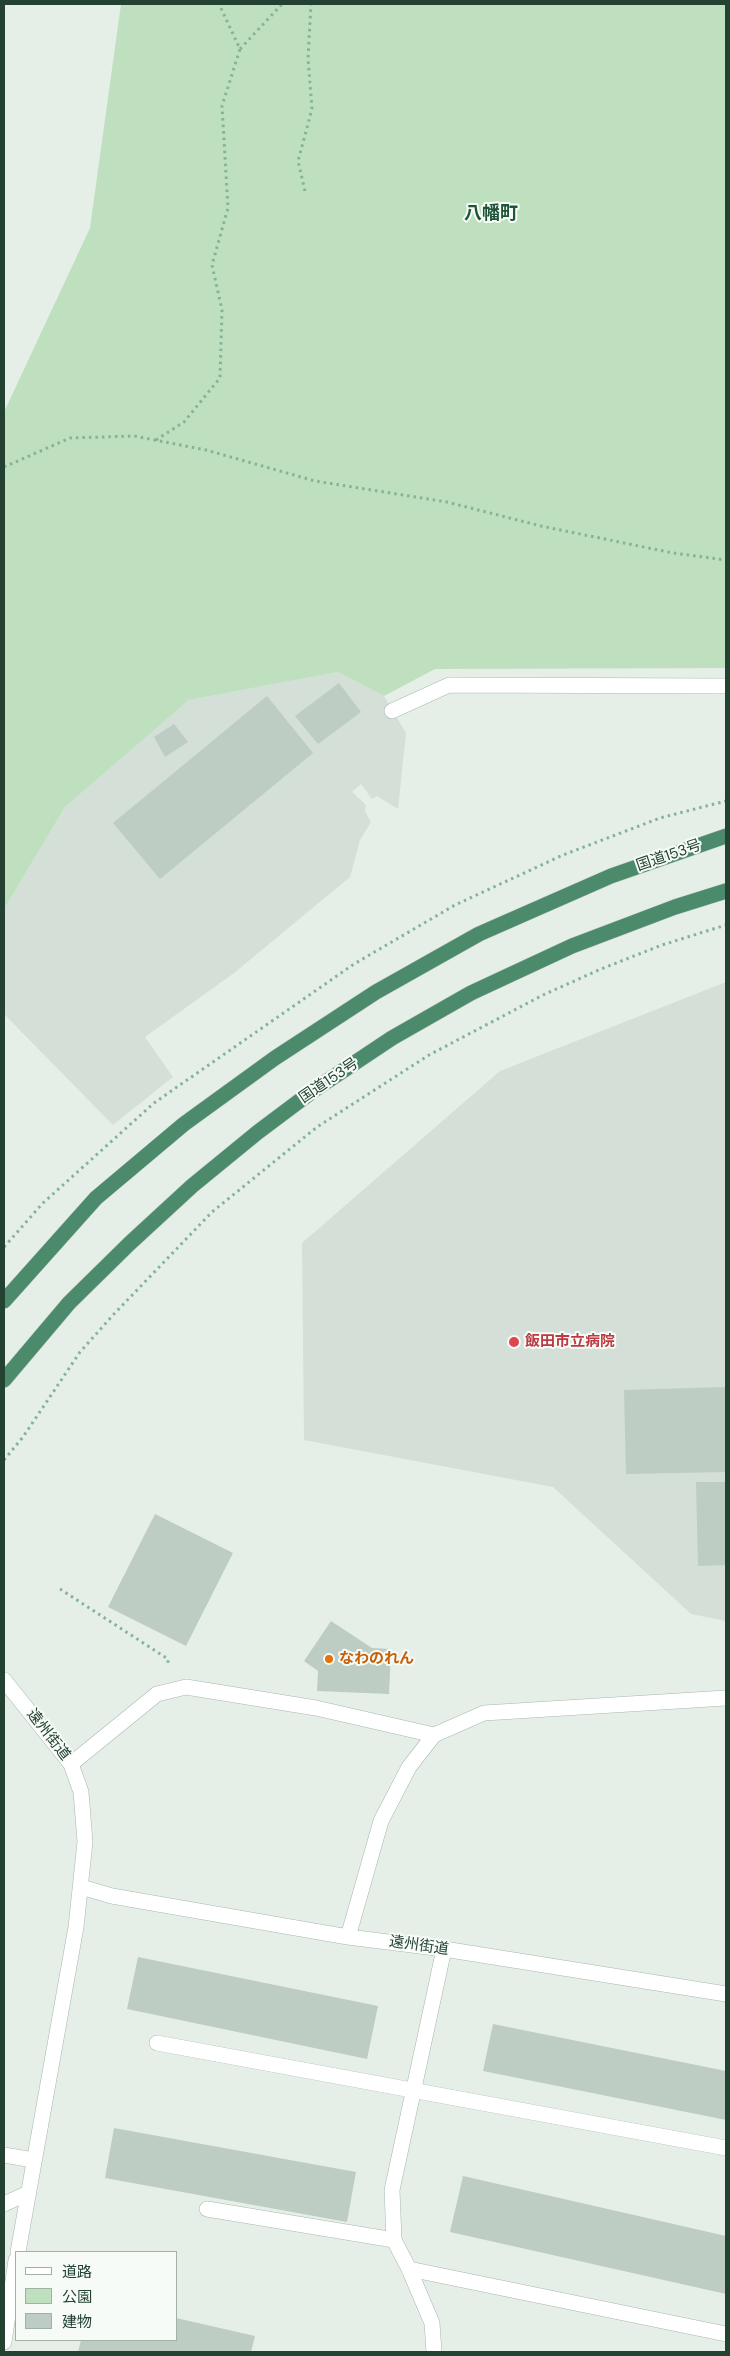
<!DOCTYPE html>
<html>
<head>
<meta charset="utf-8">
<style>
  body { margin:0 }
  #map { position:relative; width:730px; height:2356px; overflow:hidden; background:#e5efe8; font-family:"DM Sans","Noto Sans JP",sans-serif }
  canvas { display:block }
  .frame { position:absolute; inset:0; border:5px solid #234232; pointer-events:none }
  .legend { position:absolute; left:15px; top:2251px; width:162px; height:90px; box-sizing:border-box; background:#f6fbf7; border:1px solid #a2b1a8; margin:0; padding:6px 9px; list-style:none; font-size:15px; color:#234232 }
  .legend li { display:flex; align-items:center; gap:10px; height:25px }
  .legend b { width:25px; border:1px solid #a2b1a8 }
</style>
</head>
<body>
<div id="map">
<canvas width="730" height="2356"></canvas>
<div class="frame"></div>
<ul class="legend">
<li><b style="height:6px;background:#fff"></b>道路</li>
<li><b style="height:14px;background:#bee0be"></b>公園</li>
<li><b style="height:14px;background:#bdcdc3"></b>建物</li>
</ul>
</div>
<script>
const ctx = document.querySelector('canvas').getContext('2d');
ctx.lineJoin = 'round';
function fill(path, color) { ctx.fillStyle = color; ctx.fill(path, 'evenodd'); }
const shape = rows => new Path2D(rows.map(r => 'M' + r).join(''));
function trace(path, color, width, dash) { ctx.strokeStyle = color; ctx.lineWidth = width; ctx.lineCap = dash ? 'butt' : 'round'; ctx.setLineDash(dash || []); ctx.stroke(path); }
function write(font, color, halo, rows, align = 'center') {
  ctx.font = font + ' "DM Sans","Noto Sans JP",sans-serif'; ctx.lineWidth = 4; ctx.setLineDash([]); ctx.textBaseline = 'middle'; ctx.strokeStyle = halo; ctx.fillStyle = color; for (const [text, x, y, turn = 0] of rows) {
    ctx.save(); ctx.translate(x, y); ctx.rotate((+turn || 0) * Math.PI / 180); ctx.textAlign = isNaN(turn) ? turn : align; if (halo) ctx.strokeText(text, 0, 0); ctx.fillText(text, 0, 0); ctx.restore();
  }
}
const built = shape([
  [338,672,384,696,406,733,398,809,377,796,372,799,361,784,352,792,366,805,365,811,371,822,360,840,350,877,234,973,145,1037,173,1077,113,1125,4,1014,4,909,65,807,189,700],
  [726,982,726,1621,691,1614,553,1487,304,1440,302,1243,500,1071]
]);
const green = shape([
  [121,4,726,4,726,668,435,669,384,696,338,672,189,700,65,807,4,909,4,412,90,228]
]);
const building = shape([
  [339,683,361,712,318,744,295,716],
  [267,696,313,753,160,879,113,823],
  [174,724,188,742,165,757,154,737],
  [726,1387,726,1472,626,1474,624,1390],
  [696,1482,726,1482,726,1565,698,1566],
  [155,1514,233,1553,186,1646,108,1607],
  [331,1621,372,1648,391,1649,389,1694,317,1691,318,1671,304,1661],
  [138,1957,378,2006,367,2059,127,2009],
  [493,2024,726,2071,726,2120,483,2071],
  [114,2128,356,2172,347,2222,105,2178],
  [463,2176,726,2236,726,2294,450,2232],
  [176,2318,255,2336,251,2352,78,2352,81,2340,176,2340]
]);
const path = shape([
  [240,49,282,4],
  [305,191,298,161,312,109,308,58,311,4],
  [156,440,184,422,220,378,222,310,212,265,228,208,222,106,240,49,219,4],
  [4,467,70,438,134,436,206,450,315,481,447,502,541,526,673,553,726,560],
  [4,1247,43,1203,154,1103,354,964,455,905,563,855,660,818,726,801],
  [4,1460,23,1437,80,1352,114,1314,212,1212,317,1127,429,1055,543,995,601,969,662,945,726,925],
  [60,1589,168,1659,168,1666]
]);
const service = shape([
  [392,711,449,685,726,686],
  [157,2043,726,2148],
  [207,2209,394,2240],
  [409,2269,726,2334]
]);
const minor = shape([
  [71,1764,157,1694,186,1687,316,1708,434,1735],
  [81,1887,112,1896,348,1937,444,1949,726,1994],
  [348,1937,381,1821,409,1767,434,1735,484,1713,726,1698],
  [4,2155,33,2160],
  [4,2204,26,2194],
  [434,2352,432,2323,409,2269,394,2240,392,2190,444,1949]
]);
const tertiary = shape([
  [4,1680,71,1764,81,1792,85,1842,76,1927,18,2252],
  [4,2342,16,2260]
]);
const trunk = shape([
  [4,1301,96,1198,184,1124,275,1058,376,992,479,934,611,876,726,836],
  [4,1380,69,1303,129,1244,192,1186,258,1132,314,1090,392,1038,471,993,572,946,675,907,726,891]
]);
const markers = [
  [514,1342,6,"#e0444e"],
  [329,1659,5,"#e8710a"]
];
const streetNames = [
  ["国道153号",669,856,-19],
  ["国道153号",329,1081,-34],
  ["遠州街道",48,1735,52],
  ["遠州街道",419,1946,8]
];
const healthNames = [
  ["飯田市立病院",525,1342]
];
const foodNames = [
  ["なわのれん",339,1659]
];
const quarterNames = [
  ["八幡町",491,214]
];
fill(built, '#d3dfd7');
fill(green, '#bee0be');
fill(building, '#bdcdc3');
trace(service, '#a7b8ae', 16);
trace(minor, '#a7b8ae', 16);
trace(tertiary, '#a7b8ae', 16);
trace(trunk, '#c1cac6', 16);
trace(path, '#85b398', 3, [2.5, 4]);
trace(service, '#fff', 15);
trace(minor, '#fff', 15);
trace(tertiary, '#fff', 15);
trace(trunk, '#4c8a6c', 15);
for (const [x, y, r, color] of markers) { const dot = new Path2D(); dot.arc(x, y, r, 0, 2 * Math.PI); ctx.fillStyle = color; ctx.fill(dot); trace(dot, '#f6fbf7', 2); }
write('15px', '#234232', '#f6fbf7', streetNames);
write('bold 15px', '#be3a42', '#f6fbf7', healthNames, 'left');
write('bold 15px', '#c56008', '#f6fbf7', foodNames, 'left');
write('bold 18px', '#1e5539', '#f6fbf7', quarterNames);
</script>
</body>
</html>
